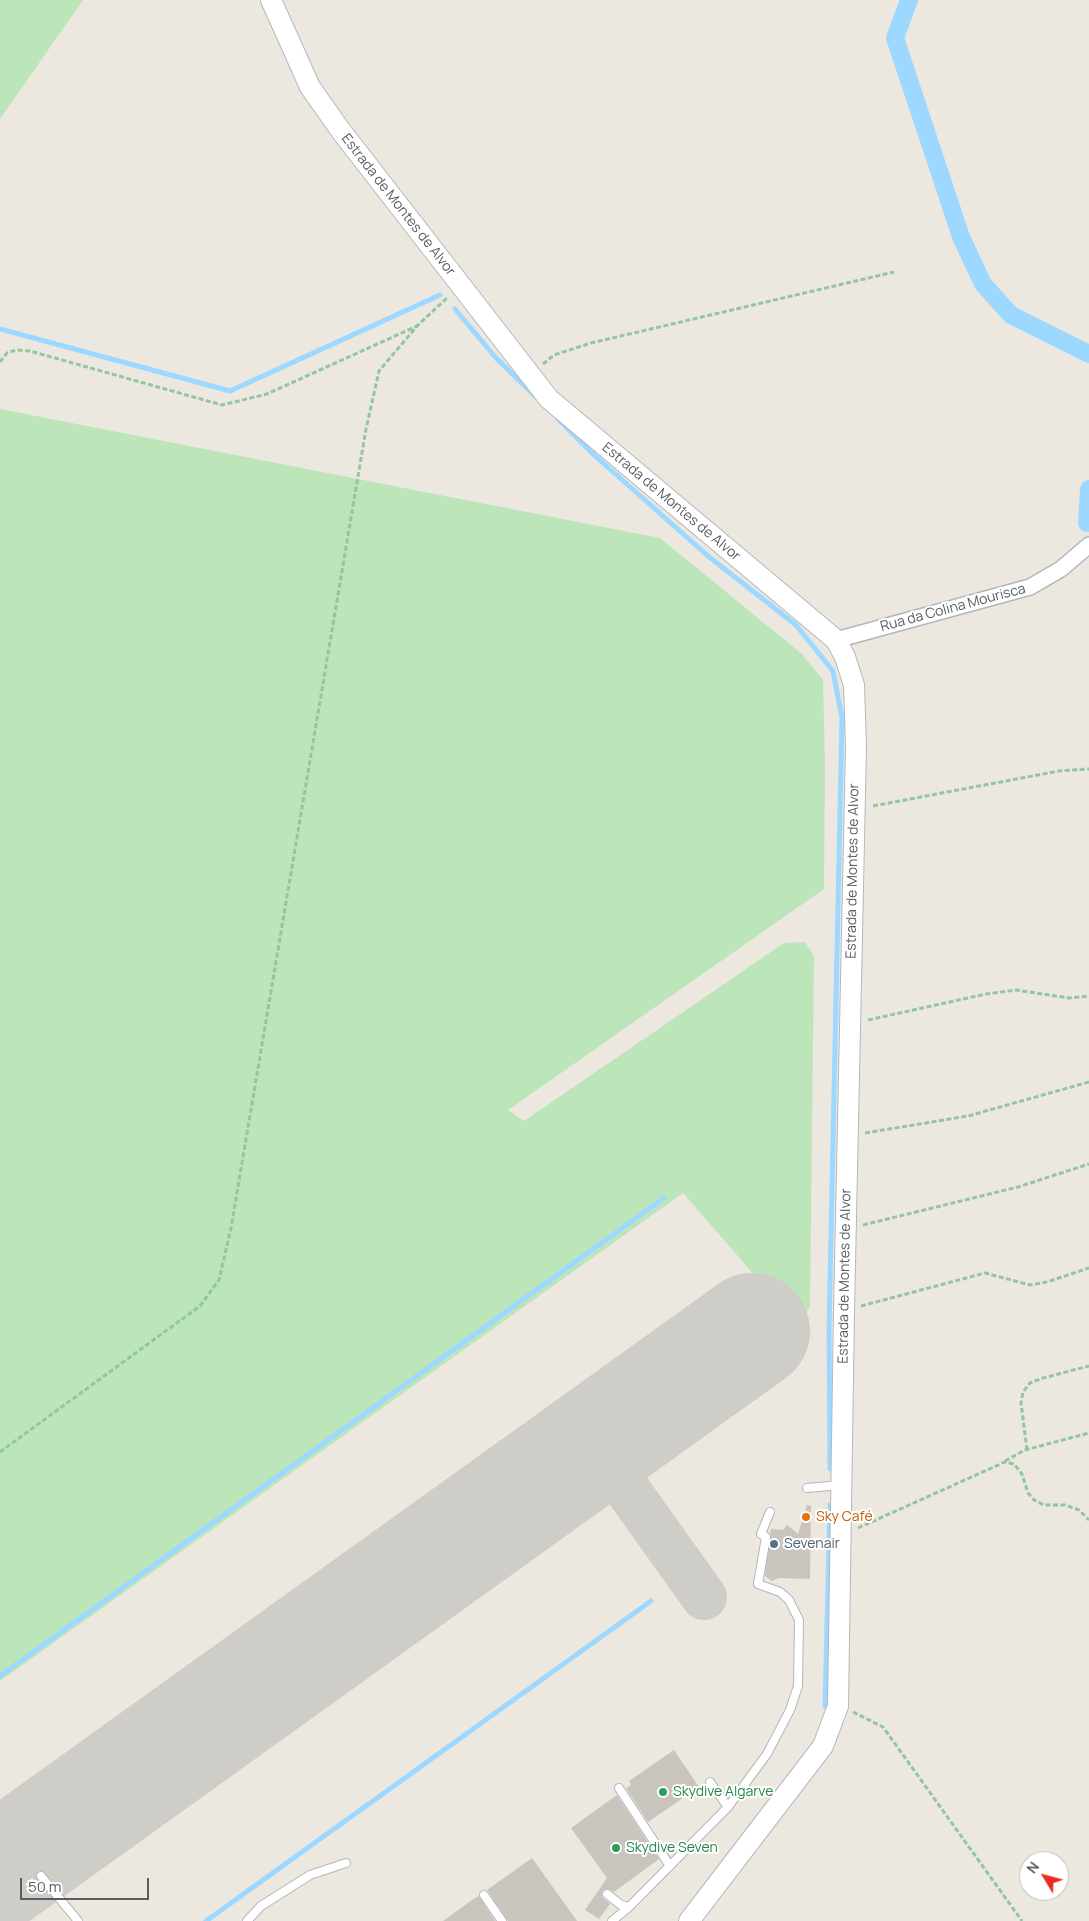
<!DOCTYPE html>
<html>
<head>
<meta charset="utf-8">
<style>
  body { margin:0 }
  #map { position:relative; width:1089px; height:1921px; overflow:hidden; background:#ece8df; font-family:Manrope,sans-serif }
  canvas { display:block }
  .north { position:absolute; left:1019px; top:1851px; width:50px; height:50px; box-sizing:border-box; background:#fff; border:1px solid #bcbec0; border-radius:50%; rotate:307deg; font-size:14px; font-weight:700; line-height:20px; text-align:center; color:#585c61 }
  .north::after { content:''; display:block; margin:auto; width:18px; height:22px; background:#ed2b24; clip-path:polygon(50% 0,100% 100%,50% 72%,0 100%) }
  .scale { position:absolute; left:20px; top:1878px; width:129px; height:22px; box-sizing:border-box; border:2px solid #585c61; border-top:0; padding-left:6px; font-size:15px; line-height:18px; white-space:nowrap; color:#585c61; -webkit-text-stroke:4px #fff; paint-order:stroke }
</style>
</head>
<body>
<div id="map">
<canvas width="1089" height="1921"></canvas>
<div class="north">N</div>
<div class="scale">50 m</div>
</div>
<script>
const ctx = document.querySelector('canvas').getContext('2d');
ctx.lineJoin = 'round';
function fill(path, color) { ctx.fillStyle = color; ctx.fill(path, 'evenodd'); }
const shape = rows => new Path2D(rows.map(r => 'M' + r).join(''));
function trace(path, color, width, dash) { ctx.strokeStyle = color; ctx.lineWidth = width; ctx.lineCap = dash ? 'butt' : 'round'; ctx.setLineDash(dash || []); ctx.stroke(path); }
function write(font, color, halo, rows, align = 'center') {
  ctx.font = font + ' Manrope,sans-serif'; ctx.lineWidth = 4; ctx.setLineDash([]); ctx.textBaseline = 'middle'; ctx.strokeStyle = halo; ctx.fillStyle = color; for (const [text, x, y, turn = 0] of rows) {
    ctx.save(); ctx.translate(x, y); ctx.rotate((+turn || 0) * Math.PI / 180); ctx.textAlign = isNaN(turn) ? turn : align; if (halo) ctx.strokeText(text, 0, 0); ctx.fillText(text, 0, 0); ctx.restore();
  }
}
const green = shape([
  [0,0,83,0,0,119],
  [0,409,660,538,802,654,823,680,825,764,824,889,508,1110,524,1121,784,943,805,942,814,956,810,1307,797,1324,683,1193,0,1681]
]);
const stream = shape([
  [455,309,496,358,535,396],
  [0,329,230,391,440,295],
  [558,419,593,454,708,556,796,625,833,671,842,718,829,1330,830,1469],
  [0,1676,664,1198],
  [825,1706,830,1505],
  [206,1921,651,1601]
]);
const canal = shape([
  [909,0,895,38,961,237,983,284,1011,315,1089,354],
  [1087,523,1089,489]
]);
const taxiway = shape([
  [610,1433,605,1445,607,1461,704,1597]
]);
const runway = shape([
  [0,1871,752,1331]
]);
const building = shape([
  [807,1505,811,1506,810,1579,779,1578,772,1581,765,1576,771,1529,783,1530,787,1525,798,1534],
  [674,1750,699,1787,648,1822,626,1788,631,1785,629,1781],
  [617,1795,659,1859,614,1892,608,1889,603,1890,602,1897,610,1904,599,1919,585,1910,607,1878,571,1828],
  [532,1858,577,1921,508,1921,487,1890],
  [479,1896,495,1921,443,1921,475,1898]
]);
const path = shape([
  [0,362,7,353,16,350,30,351,222,405,267,394,417,326],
  [543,364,554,355,591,343,894,272],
  [873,806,1059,771,1089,769],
  [868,1020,986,994,1016,990,1069,998,1089,996],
  [865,1133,968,1116,1089,1082],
  [863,1225,1018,1187,1089,1164],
  [861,1306,985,1273,1030,1285,1047,1282,1089,1268],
  [1027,1450,1021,1403,1023,1392,1030,1383,1043,1378,1089,1366],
  [0,1452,200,1306,219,1280,231,1228,366,429,379,371,418,325,448,297],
  [1005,1461,1025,1450,1089,1433],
  [858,1528,1005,1462,1014,1464,1022,1474,1028,1493,1034,1500,1044,1505,1065,1505,1079,1510,1089,1520],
  [853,1712,883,1727,1022,1921]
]);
const lane = shape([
  [807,1488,840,1485],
  [710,1782,728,1807],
  [619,1788,670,1866],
  [41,1876,78,1921],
  [607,1894,621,1905,629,1907,728,1807,767,1754,790,1710,798,1686,799,1620,789,1600,780,1592,758,1584,766,1537,761,1534,770,1512],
  [484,1895,502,1921],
  [247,1921,261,1906,310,1875,346,1863],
  [612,1921,629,1907]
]);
const street = shape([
  [836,640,1030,587,1061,569,1089,545]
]);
const secondary = shape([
  [271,0,310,87,341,131,549,399,836,640,845,657,854,685,856,746,844,1311,838,1706,823,1746,689,1921]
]);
const markers = [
  [806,1517,5,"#e8710a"],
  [774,1544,5,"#5c6f8a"],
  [663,1792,5,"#2e9e5b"],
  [616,1848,5,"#2e9e5b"]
];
const streetNames = [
  ["Estrada de Montes de Alvor",398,205,52],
  ["Estrada de Montes de Alvor",671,502,40],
  ["Rua da Colina Mourisca",953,608,-15],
  ["Estrada de Montes de Alvor",853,871,-89],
  ["Estrada de Montes de Alvor",845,1276,-89]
];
const foodNames = [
  ["Sky Café",816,1517]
];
const serviceNames = [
  ["Sevenair",784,1544]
];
const leisureNames = [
  ["Skydive Algarve",673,1792],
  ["Skydive Seven",626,1848]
];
fill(green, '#bce5ba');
trace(stream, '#9cd8ff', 5);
trace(canal, '#9cd8ff', 18);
trace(taxiway, '#cecdc8', 46);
trace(runway, '#cecdc8', 116);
fill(building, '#c9c5be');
trace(lane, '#b2b6bb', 10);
trace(street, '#b2b6bb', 18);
trace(secondary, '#b3b7bd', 22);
trace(path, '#93c6a0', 3, [5, 2.5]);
trace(lane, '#fff', 8);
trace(street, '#fff', 15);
trace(secondary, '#fff', 20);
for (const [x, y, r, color] of markers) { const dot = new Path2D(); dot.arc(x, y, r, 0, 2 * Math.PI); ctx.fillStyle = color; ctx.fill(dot); trace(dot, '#fff', 2); }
write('14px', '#585c61', '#fff', streetNames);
write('14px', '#c56008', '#fff', foodNames, 'left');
write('14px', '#4e5e75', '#fff', serviceNames, 'left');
write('14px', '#27864d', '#fff', leisureNames, 'left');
</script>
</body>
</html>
